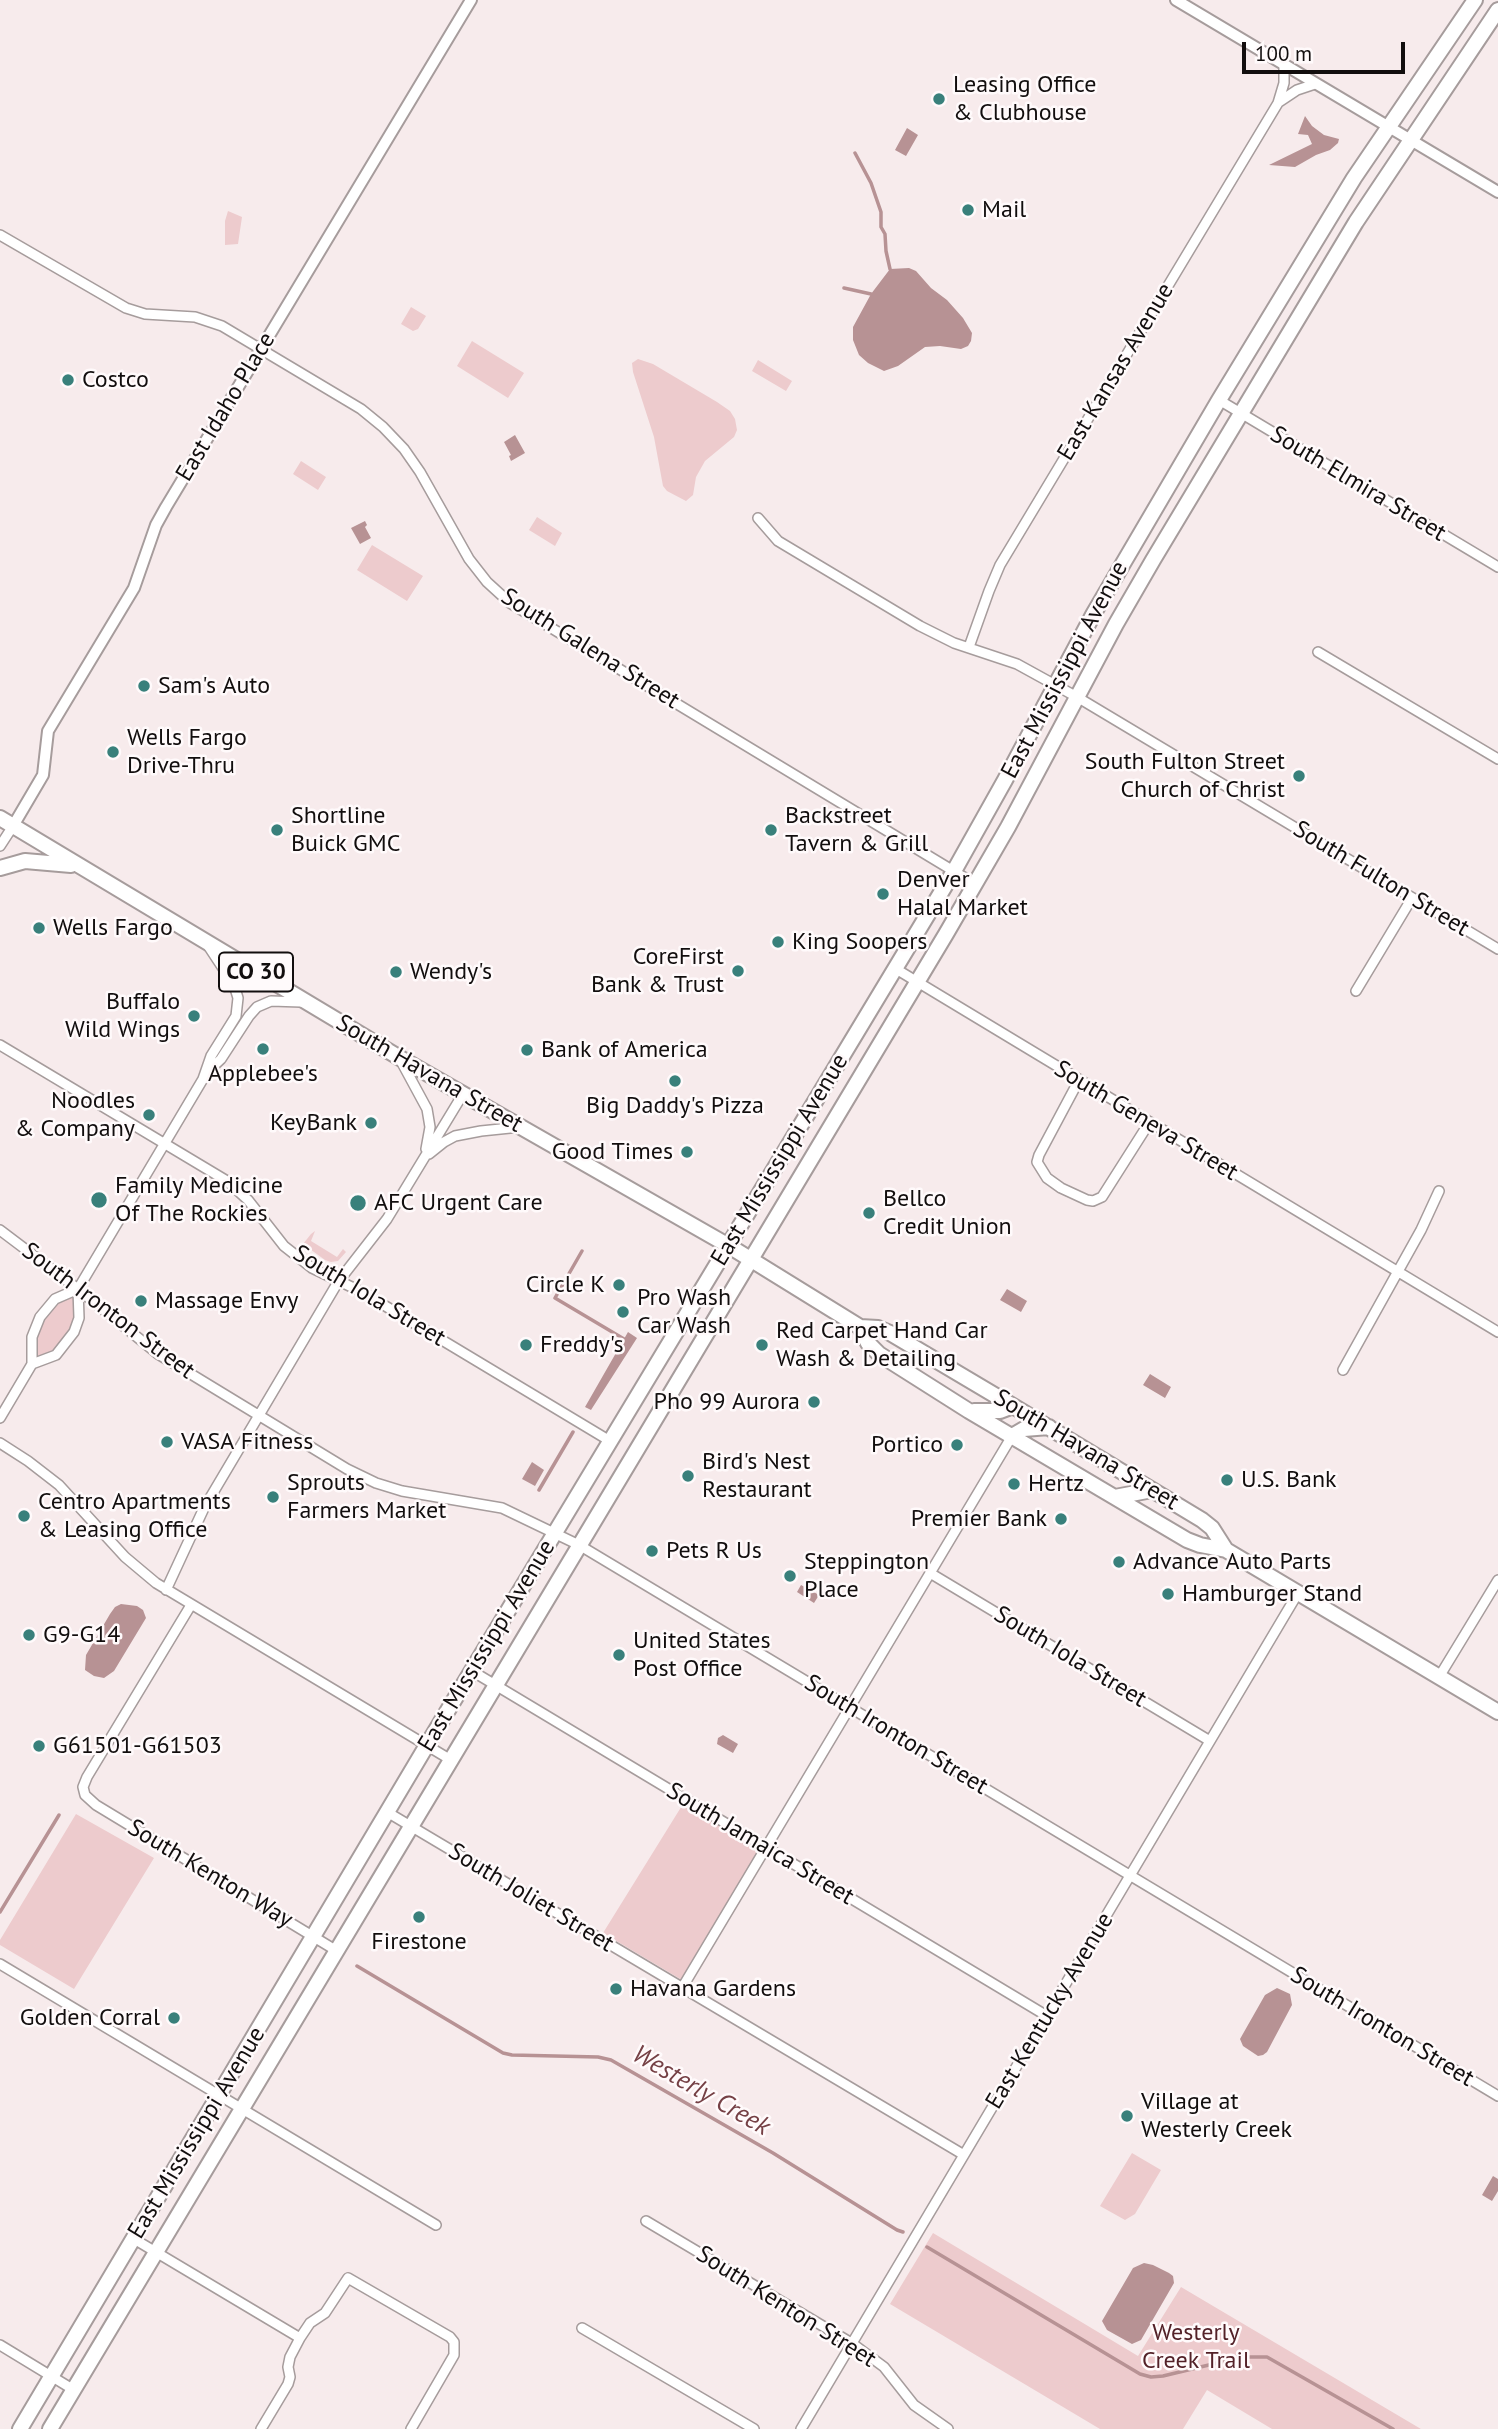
<!DOCTYPE html>
<html>
<head>
<meta charset="utf-8">
<style>
  body { margin:0 }
  #map { position:relative; width:1498px; height:2429px; overflow:hidden; background:#f7ebec; font-family:"PT Sans",sans-serif }
  canvas { display:block }
  .scale { position:absolute; left:1242px; top:42px; width:163px; height:32px; box-sizing:border-box; border:4px solid #120e0e; border-top:0; padding-left:9px; font-size:21px; line-height:24px; white-space:nowrap; color:#120e0e; -webkit-text-stroke:5px #fffafb; paint-order:stroke }
</style>
</head>
<body>
<div id="map">
<canvas width="1498" height="2429"></canvas>
<div class="scale">100 m</div>
</div>
<script>
const ctx = document.querySelector('canvas').getContext('2d');
ctx.lineJoin = 'round';
function fill(path, color) { ctx.fillStyle = color; ctx.fill(path, 'evenodd'); }
const shape = rows => new Path2D(rows.map(r => 'M' + r).join(''));
function trace(path, color, width, dash) { ctx.strokeStyle = color; ctx.lineWidth = width; ctx.lineCap = dash ? 'butt' : 'round'; ctx.setLineDash(dash || []); ctx.stroke(path); }
function write(font, color, halo, rows, align = 'center') {
  ctx.font = font + ' "PT Sans",sans-serif'; ctx.lineWidth = 5; ctx.setLineDash([]); ctx.textBaseline = 'middle'; ctx.strokeStyle = halo; ctx.fillStyle = color; for (const [text, x, y, turn = 0] of rows) {
    ctx.save(); ctx.translate(x, y); ctx.rotate((+turn || 0) * Math.PI / 180); ctx.textAlign = isNaN(turn) ? turn : align; if (halo) ctx.strokeText(text, 0, 0); ctx.fillText(text, 0, 0); ctx.restore();
  }
}
const green = shape([
  [228,211,242,217,238,244,225,245,225,221],
  [411,307,426,316,418,329,413,331,401,324],
  [472,341,524,373,508,398,457,366],
  [638,359,653,364,717,402,730,411,735,419,737,430,734,437,705,461,696,477,693,495,686,501,667,491,663,486,654,437,633,372,632,363],
  [758,360,792,381,786,391,752,371],
  [301,461,326,477,318,490,293,474],
  [537,517,562,533,555,546,529,530],
  [372,545,423,576,407,601,357,570],
  [315,1231,311,1241,337,1257,343,1249,346,1252,338,1261,331,1262,325,1260,303,1244,311,1234],
  [78,1289,79,1318,65,1346,32,1364,32,1337,46,1308],
  [683,1804,759,1849,682,1980,603,1933],
  [76,1814,154,1858,74,1989,0,1945,0,1940],
  [1132,2153,1161,2170,1135,2214,1125,2220,1100,2206],
  [933,2233,1138,2356,1181,2287,1421,2429,1272,2429,1207,2390,1183,2429,1100,2429,890,2304]
]);
const water = shape([
  [1305,116,1312,126,1324,135,1339,139,1338,143,1330,150,1316,155,1295,167,1269,165,1312,144,1308,135,1298,134],
  [907,128,918,135,906,156,895,150],
  [909,268,916,271,931,288,947,300,963,318,972,333,971,341,968,346,961,349,940,346,925,347,898,366,884,371,868,363,859,355,853,340,853,327,871,294,890,269],
  [515,435,525,453,511,461,509,456,511,455,504,442],
  [365,521,367,525,365,527,371,538,360,544,351,528],
  [1007,1289,1027,1301,1021,1312,1000,1300],
  [628,1332,637,1338,591,1410,585,1407],
  [1150,1374,1171,1387,1165,1398,1143,1385],
  [532,1462,544,1470,535,1486,522,1479],
  [801,1585,819,1595,814,1603,797,1592],
  [121,1604,137,1606,143,1610,146,1618,114,1671,104,1678,94,1676,85,1670,86,1655,110,1614,115,1607],
  [723,1735,738,1744,733,1753,717,1744,718,1738],
  [1277,1988,1290,1994,1292,2005,1267,2052,1263,2055,1258,2056,1243,2046,1240,2039,1265,1995],
  [1493,2176,1498,2179,1498,2191,1492,2201,1482,2195],
  [1144,2263,1153,2265,1169,2273,1173,2276,1174,2283,1141,2340,1132,2344,1107,2330,1102,2321,1133,2268]
]);
const stream = shape([
  [855,153,871,183,881,212,881,227,885,234,886,251,890,269],
  [844,288,871,294],
  [582,1251,555,1298,624,1339],
  [539,1490,573,1432],
  [0,1912,59,1815],
  [357,1966,503,2053,512,2055,598,2057,611,2060,773,2153,897,2230,903,2232],
  [927,2247,1140,2374,1151,2377,1163,2376,1242,2357,1267,2357,1393,2429]
]);
const minor = shape([
  [1279,102,1297,90,1315,84],
  [0,235,126,308,145,314,195,317,222,326,361,409,383,427,404,449,420,472,469,559,487,582,510,603,975,884],
  [1219,400,1498,567],
  [758,518,778,541,920,626,954,643,1017,664,1077,697,1498,949],
  [969,647,989,591,1000,565,1278,103,1284,83,1284,65],
  [1318,652,1498,759],
  [0,846,13,826],
  [896,969,1498,1332],
  [1356,991,1412,898],
  [0,1045,227,1181,248,1200,284,1246,312,1268,362,1292,610,1441],
  [401,1061,427,1109,430,1127,426,1149],
  [207,1072,221,1059,249,1016,257,1007,271,1001,301,1002],
  [1079,1080,1039,1155,1037,1162,1047,1178,1061,1188,1087,1200,1093,1201,1102,1197,1149,1123],
  [429,1154,444,1142,455,1136,481,1131,520,1127],
  [0,1230,78,1289,158,1354,347,1469,376,1483,402,1491,502,1508,579,1545,1498,2096],
  [32,1364,56,1355,74,1332,79,1318,78,1289,203,1079,211,1056,236,1016,238,998,234,985,209,947],
  [1343,1370,1421,1230,1439,1191],
  [0,1418,32,1364,32,1337,40,1317,55,1299,78,1289],
  [0,1443,28,1461,59,1485,125,1557,156,1583,451,1760],
  [930,1573,1210,1741],
  [166,1590,204,1508,338,1282,387,1219,463,1094],
  [191,1605,87,1777,83,1787,85,1795,96,1805,337,1951],
  [472,1671,1047,2016],
  [1439,1677,1498,1580],
  [387,1812,964,2155],
  [0,1964,436,2225],
  [682,1988,1012,1436],
  [646,2221,853,2344,884,2367,914,2405,948,2429],
  [134,2239,300,2338],
  [582,2328,754,2429],
  [0,2345,74,2390],
  [261,2429,288,2384,290,2377,288,2367,290,2357,300,2338,310,2323,325,2313,348,2278,450,2337,454,2342,454,2355,411,2429],
  [801,2429,1298,1593]
]);
const tertiary = shape([
  [1176,0,1498,192],
  [13,826,43,775,48,731,134,588,156,525,166,507,471,0]
]);
const primary = shape([
  [0,818,400,1058,729,1246,860,1327,878,1328,890,1333,1013,1406,1202,1520,1212,1528,1226,1550],
  [0,868,25,861,71,865],
  [860,1327,868,1343,879,1354,969,1411,1187,1540,1200,1545,1226,1550,1498,1712],
  [974,1411,1000,1411,1013,1406],
  [1012,1436,1024,1429,1049,1427],
  [1115,1497,1152,1490],
  [20,2429,427,1745,954,871,1005,780,1094,613,1219,400,1354,178,1475,0],
  [50,2429,946,934,1008,827,1116,624,1153,560,1356,222,1498,10]
]);
const markers = [
  [939,99,7,"#39807b"],
  [968,210,7,"#39807b"],
  [68,380,7,"#39807b"],
  [144,686,7,"#39807b"],
  [113,752,7,"#39807b"],
  [1299,776,7,"#39807b"],
  [277,830,7,"#39807b"],
  [771,830,7,"#39807b"],
  [883,894,7,"#39807b"],
  [39,928,7,"#39807b"],
  [778,942,7,"#39807b"],
  [738,971,7,"#39807b"],
  [396,972,7,"#39807b"],
  [194,1016,7,"#39807b"],
  [263,1049,7,"#39807b"],
  [527,1050,7,"#39807b"],
  [675,1081,7,"#39807b"],
  [149,1115,7,"#39807b"],
  [371,1123,7,"#39807b"],
  [687,1152,7,"#39807b"],
  [99,1200,9,"#39807b"],
  [358,1203,9,"#39807b"],
  [869,1213,7,"#39807b"],
  [619,1285,7,"#39807b"],
  [141,1301,7,"#39807b"],
  [623,1312,7,"#39807b"],
  [526,1345,7,"#39807b"],
  [762,1345,7,"#39807b"],
  [814,1402,7,"#39807b"],
  [167,1442,7,"#39807b"],
  [957,1445,7,"#39807b"],
  [688,1476,7,"#39807b"],
  [1227,1480,7,"#39807b"],
  [1014,1484,7,"#39807b"],
  [273,1497,7,"#39807b"],
  [24,1516,7,"#39807b"],
  [1061,1519,7,"#39807b"],
  [652,1551,7,"#39807b"],
  [1119,1562,7,"#39807b"],
  [790,1576,7,"#39807b"],
  [1168,1594,7,"#39807b"],
  [29,1635,7,"#39807b"],
  [619,1655,7,"#39807b"],
  [39,1746,7,"#39807b"],
  [419,1917,7,"#39807b"],
  [616,1989,7,"#39807b"],
  [174,2018,7,"#39807b"],
  [1127,2116,7,"#39807b"]
];
const shields = [
  [256,972,74]
];
const shieldNames = [
  ["CO 30",256,972]
];
const poiNames = [
  ["Leasing Office",953,85],
  ["& Clubhouse",953,113],
  ["Mail",982,210],
  ["Costco",82,380],
  ["Sam's Auto",158,686],
  ["Wells Fargo",127,738],
  ["Drive-Thru",127,766],
  ["South Fulton Street",1285,762,"right"],
  ["Church of Christ",1285,790,"right"],
  ["Shortline",291,816],
  ["Buick GMC",291,844],
  ["Backstreet",785,816],
  ["Tavern & Grill",785,844],
  ["Denver",897,880],
  ["Halal Market",897,908],
  ["Wells Fargo",53,928],
  ["King Soopers",792,942],
  ["CoreFirst",724,957,"right"],
  ["Bank & Trust",724,985,"right"],
  ["Wendy's",410,972],
  ["Buffalo",180,1002,"right"],
  ["Wild Wings",180,1030,"right"],
  ["Bank of America",541,1050],
  ["Applebee's",263,1074,"center"],
  ["Noodles",135,1101,"right"],
  ["& Company",135,1129,"right"],
  ["Big Daddy's Pizza",675,1106,"center"],
  ["KeyBank",357,1123,"right"],
  ["Good Times",673,1152,"right"],
  ["Family Medicine",115,1186],
  ["Of The Rockies",115,1214],
  ["Bellco",883,1199],
  ["Credit Union",883,1227],
  ["AFC Urgent Care",374,1203],
  ["Circle K",605,1285,"right"],
  ["Pro Wash",637,1298],
  ["Car Wash",637,1326],
  ["Massage Envy",155,1301],
  ["Red Carpet Hand Car",776,1331],
  ["Wash & Detailing",776,1359],
  ["Freddy's",540,1345],
  ["Pho 99 Aurora",800,1402,"right"],
  ["VASA Fitness",181,1442],
  ["Portico",943,1445,"right"],
  ["Bird's Nest",702,1462],
  ["Restaurant",702,1490],
  ["U.S. Bank",1241,1480],
  ["Sprouts",287,1483],
  ["Farmers Market",287,1511],
  ["Hertz",1028,1484],
  ["Centro Apartments",38,1502],
  ["& Leasing Office",38,1530],
  ["Premier Bank",1047,1519,"right"],
  ["Pets R Us",666,1551],
  ["Steppington",804,1562],
  ["Place",804,1590],
  ["Advance Auto Parts",1133,1562],
  ["Hamburger Stand",1182,1594],
  ["G9-G14",43,1635],
  ["United States",633,1641],
  ["Post Office",633,1669],
  ["G61501-G61503",53,1746],
  ["Firestone",419,1942,"center"],
  ["Havana Gardens",630,1989],
  ["Golden Corral",160,2018,"right"],
  ["Village at",1141,2102],
  ["Westerly Creek",1141,2130]
];
const streetNames = [
  ["East Kansas Avenue",1116,372,-59],
  ["East Idaho Place",226,407,-59],
  ["South Elmira Street",1358,484,31],
  ["South Galena Street",590,649,32],
  ["East Mississippi Avenue",1065,670,-62],
  ["South Fulton Street",1381,879,31],
  ["South Havana Street",429,1074,30],
  ["South Geneva Street",1146,1121,31],
  ["East Mississippi Avenue",780,1160,-59],
  ["South Iola Street",369,1296,31],
  ["South Ironton Street",108,1311,37],
  ["South Havana Street",1086,1450,31],
  ["East Mississippi Avenue",487,1646,-59],
  ["South Iola Street",1070,1657,31],
  ["South Ironton Street",896,1735,31],
  ["South Jamaica Street",760,1844,31],
  ["South Kenton Way",210,1874,31],
  ["South Joliet Street",531,1898,31],
  ["East Kentucky Avenue",1050,2011,-59],
  ["South Ironton Street",1382,2027,31],
  ["East Mississippi Avenue",197,2133,-59],
  ["South Kenton Street",786,2307,32]
];
const parkNames = [
  ["Westerly",1196,2333],
  ["Creek Trail",1196,2361]
];
const waterNames = [
  ["Westerly Creek",701,2091,30]
];
fill(green, '#edcbcd');
fill(water, '#b79294');
trace(stream, '#b79294', 3.5);
trace(minor, '#a69c9c', 12);
trace(tertiary, '#a69c9c', 14);
trace(primary, '#a69c9c', 18);
trace(minor, '#fff', 9);
trace(tertiary, '#fff', 10);
trace(primary, '#fff', 14);
for (const [x, y, r, color] of markers) { const dot = new Path2D(); dot.arc(x, y, r, 0, 2 * Math.PI); ctx.fillStyle = color; ctx.fill(dot); trace(dot, '#fffafb', 2.5); }
for (const [x, y, w] of shields) { const box = new Path2D(); box.roundRect(x - w / 2, y - 19.5, w, 39, 5); ctx.fillStyle = '#fffafb'; ctx.fill(box); trace(box, '#120e0e', 2); }
write('bold 23px', '#120e0e', null, shieldNames);
write('24px', '#120e0e', '#fffafb', poiNames, 'left');
write('24px', '#120e0e', '#fffafb', streetNames);
write('24px', '#532128', '#fffafb', parkNames);
write('italic 26px', '#754045', '#fffafb', waterNames);
</script>
</body>
</html>
